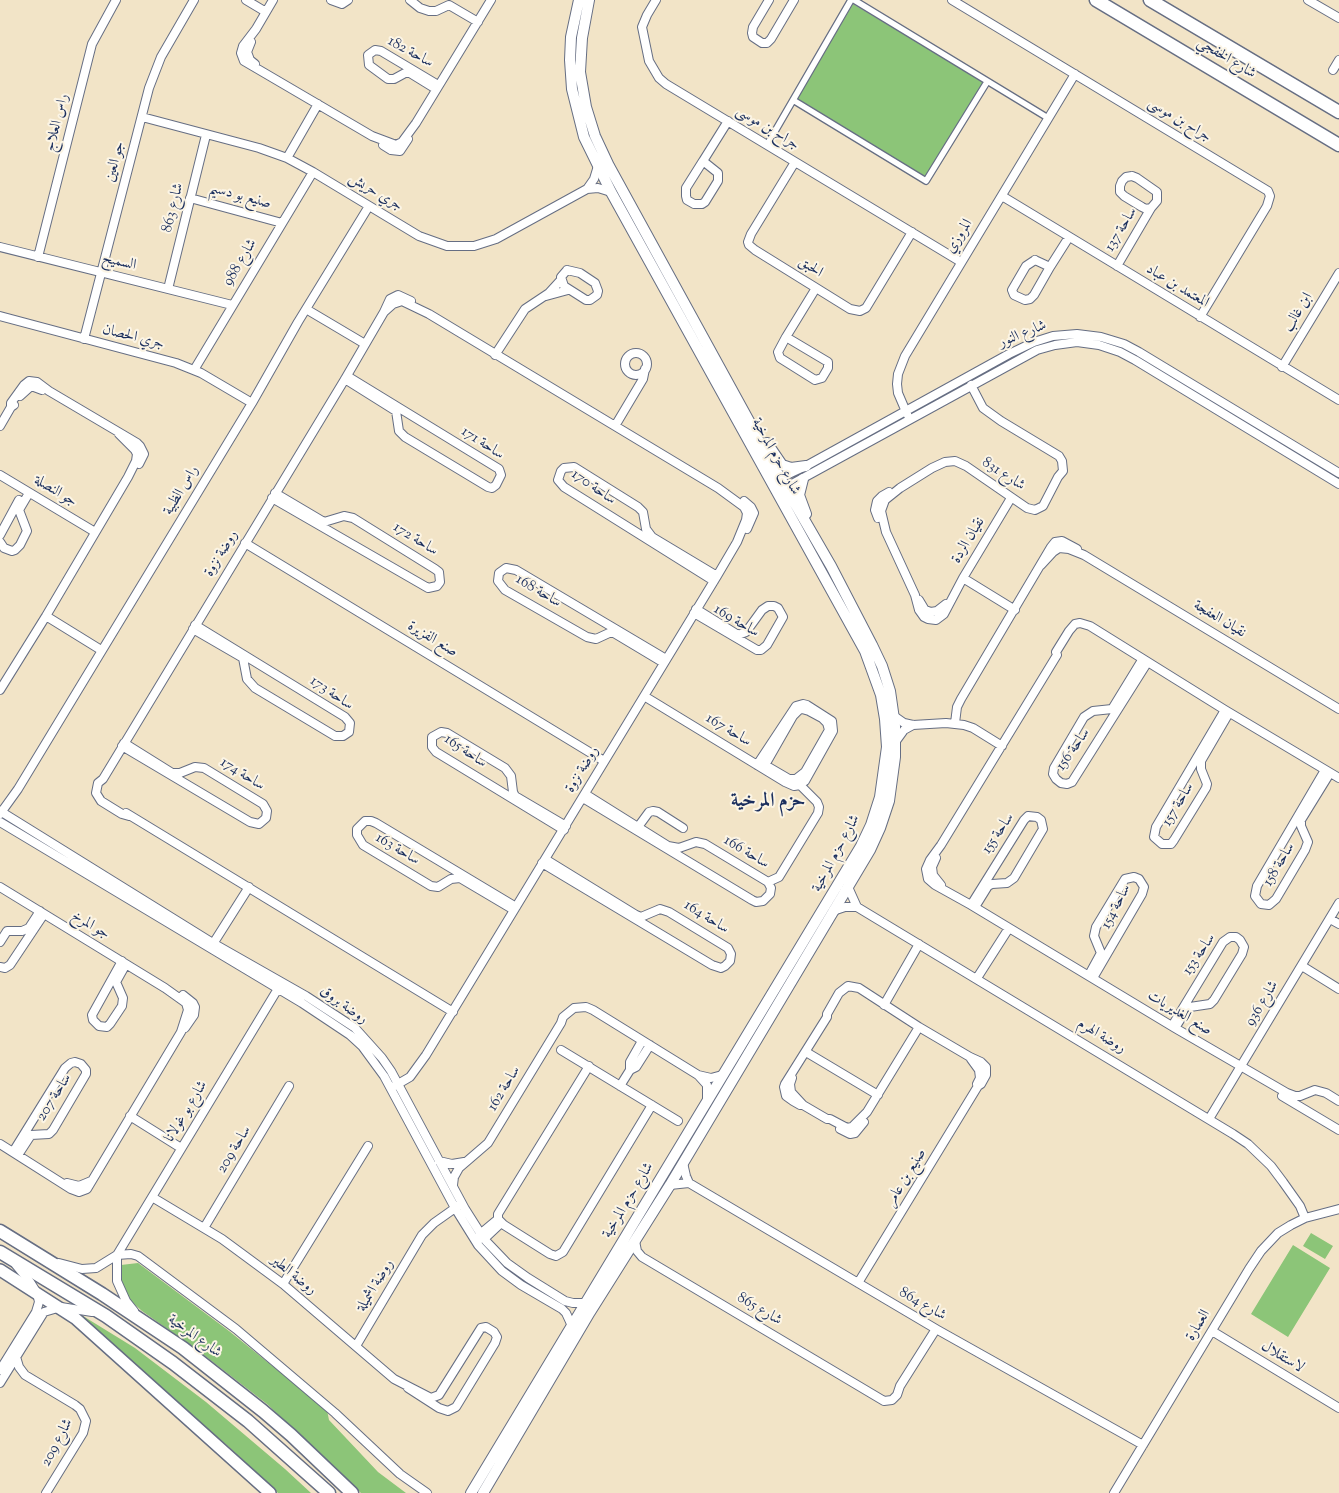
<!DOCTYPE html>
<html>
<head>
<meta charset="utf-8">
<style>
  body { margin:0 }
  canvas { display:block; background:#f2e4c7 }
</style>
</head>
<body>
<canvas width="1339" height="1493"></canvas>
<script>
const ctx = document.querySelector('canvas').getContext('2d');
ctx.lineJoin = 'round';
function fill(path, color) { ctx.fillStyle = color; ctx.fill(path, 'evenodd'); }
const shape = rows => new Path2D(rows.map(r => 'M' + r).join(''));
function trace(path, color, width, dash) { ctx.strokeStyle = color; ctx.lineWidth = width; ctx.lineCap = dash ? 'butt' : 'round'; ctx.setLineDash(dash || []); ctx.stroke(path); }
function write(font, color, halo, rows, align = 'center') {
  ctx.font = font + ' "Sorts Mill Goudy",Amiri,serif'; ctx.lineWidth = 4; ctx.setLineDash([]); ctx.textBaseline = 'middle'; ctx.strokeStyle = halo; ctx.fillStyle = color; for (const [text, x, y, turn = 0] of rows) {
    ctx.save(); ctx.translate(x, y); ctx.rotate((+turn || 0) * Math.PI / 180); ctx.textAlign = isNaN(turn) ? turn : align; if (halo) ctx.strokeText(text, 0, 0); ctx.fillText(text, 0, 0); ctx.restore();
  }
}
const green = shape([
  [853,4,984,82,925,178,796,100],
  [1311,1233,1333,1246,1325,1259,1303,1246],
  [1293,1245,1330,1268,1288,1337,1251,1314],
  [138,1263,229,1331,327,1410,329,1420,378,1472,406,1493,361,1493,267,1404,200,1352,142,1311,131,1301,122,1282,121,1265],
  [83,1316,135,1348,206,1402,285,1469,311,1493,278,1493,228,1446,166,1395,81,1320]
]);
const pedestrian = shape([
  [854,0,1048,118],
  [793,100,926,181,987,82],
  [767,145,851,0]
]);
const minor = shape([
  [246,0,266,12],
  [273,0,256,29,243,46,241,53,244,61,372,136,396,145,402,142,416,123,491,0],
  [331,0,342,4,348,0],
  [410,0,420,8,429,11,436,11,449,5,478,22],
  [656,0,647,15,642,27,649,61,659,78,666,84,961,262],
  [769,0,753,27,752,33,753,37,762,43,767,43,771,39,794,0],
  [952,0,1268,191,1270,196,1267,206,1200,317],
  [1308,0,1339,18],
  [251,42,247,52,250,60,255,64],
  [1333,70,1339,60],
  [436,89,410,73,405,73,394,79,388,79,369,65,368,55,375,50,381,51,438,85],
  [142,117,259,148,287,158,313,172,419,236,447,246,474,246,496,239,587,189,598,188,611,192],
  [383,145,391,150,400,151,408,139],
  [287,158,318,104],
  [703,161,718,173,718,181,705,202,702,204,694,204,687,200,686,196,686,188,703,161],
  [703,161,728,121],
  [795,162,751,234,748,242,749,245,755,250,850,309,860,311,866,308,912,232],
  [1132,176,1137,178,1157,192,1157,201,1151,208,1146,209,1142,207,1124,196,1120,192,1120,186,1122,181,1126,177,1132,176],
  [587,189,594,179,598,166],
  [1002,196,1339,400],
  [190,198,282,223],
  [0,247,232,305],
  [38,257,92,44,116,0],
  [1035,260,1050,267,1034,295,1030,299,1025,300,1014,295,1012,290,1026,266,1035,260],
  [1117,266,1151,208],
  [1050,267,1069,237],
  [567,270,580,273,595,283,598,291,597,295,590,300,586,300,564,286,561,277,567,270],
  [168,289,206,135],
  [546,296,568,290],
  [306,309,365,344],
  [384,312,393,304,402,301,429,314,718,488,744,507,747,513,746,520,737,542,717,576,426,1055,410,1077,391,1088],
  [0,316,176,363,201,373,252,403],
  [786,337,828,362,828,368,822,378,815,380,780,358,778,352,786,337],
  [786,337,816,288],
  [84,339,149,88,161,57,194,0],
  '625 364a11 11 0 1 1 22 0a11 11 0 1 1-22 0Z',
  [495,355,525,309,549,293,560,281],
  [1282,367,1339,273],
  [194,370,313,172],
  [345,379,396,411,399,431,405,437,488,487,492,488,496,485,501,475,499,469,347,376],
  [971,385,983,408,1001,421,1059,456,1062,461,1063,471,1058,477,1043,506,1035,510,1027,508,966,466,955,461,945,462,932,468,900,488,885,500,881,511,886,532,915,595,919,610,924,617,928,619,936,620,944,614,963,578,1011,498],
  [20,396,30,387,34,387,42,390],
  [11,407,11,403,24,385,29,381,37,382,49,391,137,443,140,446,144,454,139,464],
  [907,414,898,393,897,384,898,374,905,356,1075,74],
  [0,426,11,407,14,405],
  [615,426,643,379,645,369],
  [0,475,95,532],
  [776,480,806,466,1009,354,1034,342,1053,336,1077,334,1101,337,1124,344,1139,352,1339,473],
  [783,489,1037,350,1055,345,1077,342,1099,345,1120,352,1135,360,1339,484],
  [272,498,428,588,437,586,440,582,439,572,435,569,353,518,344,516,324,522,275,493],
  [744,501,751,507,754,513,747,529],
  [878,518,875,510,877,501,882,496,889,492],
  [0,535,19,500],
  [0,542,4,548,12,551,15,550,20,545,27,531,19,510,29,493],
  [245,543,604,761],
  [1041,565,1053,552,1059,548,1069,549,1084,555,1339,709],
  [963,578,1015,610],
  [714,581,564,487,558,480,561,471,564,468,574,467,638,507,643,512,646,529,652,537,717,576],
  [919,600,925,610,931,612,937,611,946,604],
  [694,613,757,650,761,650,767,645,783,617,778,608,774,606,768,606,762,610,746,632,738,635,696,609],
  [46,616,101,650],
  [193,629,243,658,247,679,255,688,335,736,343,736,349,732,350,723,345,717,195,625],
  [1142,660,1112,709,1093,711,1084,717,1054,768,1053,774,1056,779,1061,783,1067,784,1072,782,1147,663],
  [664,663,614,633,609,633,596,639,587,637,505,590,498,581,499,573,506,568,516,570,666,659],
  [0,690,46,616,128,477,136,461,137,454,135,450,119,434],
  [644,696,785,782,794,786,800,785,805,781,833,731,832,721,807,705,803,704,796,706,757,765],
  [802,709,809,711,822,718,827,723,829,730,805,772,796,779,789,779,765,765,793,716,799,710,802,709],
  [1225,710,1156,827,1154,837,1162,844,1171,844,1174,840,1206,788,1207,784,1201,769,1201,761,1229,713],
  [894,716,904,723,913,725,946,723,964,725,973,728,1002,746],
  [955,723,957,707,961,699,1051,547,1055,542,1062,541,1077,549],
  [896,741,904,730,913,725],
  [122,746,250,822,259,824,266,818,267,811,263,804,204,768,195,767,180,773,172,773,124,743],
  [1325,770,1257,886,1255,896,1261,904,1269,905,1276,899,1305,850,1308,842,1301,826,1301,820,1330,773],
  [1339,778,1225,710,1090,626,1080,623,1075,624,1069,631,1056,652,1057,655,941,845,930,860,926,869,928,879,935,885,971,905,1175,1028,1287,1093,1295,1096,1300,1096,1315,1090,1326,1093,1339,1101],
  [583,798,752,900,756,902,763,901,770,894,771,888,768,882,705,844,696,842,679,848,668,846,585,794],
  [0,811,211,942,306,996,355,1028,382,1058,391,1071,465,1209,484,1239,507,1263,528,1278,565,1301,573,1303,586,1303],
  [126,813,453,1012],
  [0,814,18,789,252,403,298,322,369,206],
  [129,816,122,814,101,801,96,793,98,783,103,779,345,379,384,312,390,299,398,295,411,301],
  [0,822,302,1003,350,1035,362,1046,384,1076,455,1208,478,1245,502,1271,521,1285,562,1309,566,1313,572,1326],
  [638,827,649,812,653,811,658,812,683,828],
  [564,830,436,752,432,747,432,737,441,732,447,733,505,768,511,776,513,792,515,796,566,826],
  [936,858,932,867,933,875,941,885],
  [542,863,712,965,721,968,725,966,730,961,731,954,728,948,669,912,660,909,641,917,636,915,545,859],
  [768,882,779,877,818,813,819,807,817,802,800,785],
  [0,887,165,988,186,1003,188,1010,181,1032,87,1189,79,1192,71,1189,0,1144],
  [848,887,857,907,1233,1134,1248,1144,1271,1166,1283,1182,1300,1206,1305,1218],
  [971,905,1024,820,1028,816,1037,817,1041,820,1043,829,1014,878,1007,883,992,884,988,886,975,907],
  [514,910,460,878,451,879,438,887,431,886,363,845,357,835,357,829,365,821,371,821,376,823,516,907],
  [833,911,845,907,857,907],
  [1330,919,1339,924],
  [0,942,7,931,22,931,29,928,40,911],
  [211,947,249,887],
  [122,961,92,1015,93,1020,99,1026,107,1027,110,1024,122,1006,123,998,116,982,126,964],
  [1302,966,1339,989],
  [0,967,5,968,10,965,44,914],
  [1089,975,1101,953,1094,936,1096,927,1125,879,1134,877,1139,879,1144,887,1142,894,1093,978],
  [977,978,1009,928],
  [183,995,193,1003,195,1007,194,1015,185,1028],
  [884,1005,919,944],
  [1172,1026,1223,942,1230,937,1236,937,1240,940,1244,947,1242,954,1214,1000,1210,1004,1190,1007,1185,1012,1175,1028],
  [561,1050,678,1121],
  [806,1052,878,1095],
  [971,1059,979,1070,980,1078,977,1084],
  [589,1066,498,1214,498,1219,504,1225,550,1254,556,1256,563,1252,652,1105],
  [630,1070,630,1062,642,1041],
  [698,1075,711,1078,722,1075],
  [792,1078,790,1084,791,1092,803,1105,827,1119,830,1119,847,1128,852,1127,867,1112,919,1027],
  [620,1086,630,1070,636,1067,650,1045],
  [1282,1096,1339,1130],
  [803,1105,800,1105,793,1101,786,1096,784,1087,785,1084,827,1017,827,1014,839,993,848,986,859,988,919,1027,970,1057,981,1062,986,1067,986,1075,981,1084,978,1086,858,1283],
  [130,1116,181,1148],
  [1209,1119,1339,903],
  [840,1129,850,1134,855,1133,864,1122],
  [13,1152,65,1068,71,1063,75,1062,81,1064,86,1070,86,1074,53,1130,49,1134,31,1135,18,1155],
  [439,1161,452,1164,464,1162],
  [683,1163,686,1176,689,1183,936,1329,1143,1445],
  [67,1183,79,1186,91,1181],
  [453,1185,454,1177,459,1168,488,1143,561,1023,563,1017,574,1008,586,1007,593,1010,698,1075,707,1085,707,1100],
  [670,1185,689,1183],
  [152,1197,222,1239,241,1253,283,1284,394,1379,431,1398,439,1395,481,1328,486,1327,494,1332,497,1337,495,1343,456,1407,448,1411,439,1408,408,1388],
  [204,1228,289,1086],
  [480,1234,498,1219],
  [479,1238,484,1239,501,1223],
  [635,1241,637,1251,642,1257,884,1401,892,1400,897,1395,900,1386,936,1329],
  [117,1255,131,1254,138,1256,236,1329,335,1413,400,1474,427,1493],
  [117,1255,117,1281,126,1301,134,1311],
  [59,1263,82,1269,96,1268,117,1255,279,987],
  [283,1284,368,1146],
  [1212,1331,1339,1408],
  [356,1346,422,1235,434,1223,458,1206],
  [16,1357,19,1367,25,1375,75,1405,80,1409,86,1421,83,1433,46,1493],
  [0,1370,36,1312,39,1302,37,1293,30,1282,16,1265],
  [0,1383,44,1312,61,1307,92,1312],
  [1114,1493,1249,1269,1261,1251,1278,1233,1291,1225,1305,1218,1339,1209]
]);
const tertiary = shape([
  [767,443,782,465,791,468,806,466],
  [803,479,799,495,806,514],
  [471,1493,861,846,871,825,880,797,887,747,885,719,881,695,865,651,611,192,584,137,572,89,570,60,571,37,579,0],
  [483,1493,590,1312,670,1185,870,850,880,828,889,801,895,757,895,726,890,691,882,666,872,645,831,566,757,438,750,423,609,166,595,136,586,107,580,72,582,38,589,0]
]);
const secondary = shape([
  [0,1270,75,1318,270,1493]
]);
const trunk = shape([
  [1096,0,1339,145],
  [1150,0,1339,112],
  [0,1231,102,1294,183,1348,263,1411,291,1435,352,1493],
  [0,1252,106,1316,173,1363,248,1421,329,1493]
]);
const streetNames = [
  ["ساحة 182",410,53,29],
  ["شارع الخفجي",1226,59,31],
  ["جراح بن موسى",1179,121,31],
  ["راس العلاج",58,123,-76],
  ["جراح بن موسى",767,129,31],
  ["جو العين",116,162,-75],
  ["جري حريش",375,193,31],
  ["صنيع بو دسيم",240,197,15],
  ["شارع 863",174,208,-76],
  ["ساحة 137",1122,230,-59],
  ["المروزي",960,237,-58],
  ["السميح",119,263,13],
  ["شارع 988",241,263,-59],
  ["الحبق",810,268,32],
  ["المعتمد بن عباد",1177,287,31],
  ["ابن غالب",1299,313,-59],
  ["شارع النور",1023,335,-22],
  ["جري الحصان",133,338,14],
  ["ساحة 171",482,444,33],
  ["شارع حزم المرخية",775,457,61],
  ["شارع 831",1003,475,33],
  ["ساحة 170",593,488,35],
  ["راس الظبية",182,491,-59],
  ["جو النصلة",55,492,31],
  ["ساحة 172",415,540,32],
  ["نقيان الردة",969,541,-59],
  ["روضة نزوة",222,554,-59],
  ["ساحة 168",538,592,31],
  ["نقيان العفجة",1219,620,31],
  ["ساحة 169",736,622,31],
  ["صنع الفزيرة",432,640,31],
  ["ساحة 173",331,694,34],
  ["ساحة 167",728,731,31],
  ["ساحة 156",1074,750,-55],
  ["ساحة 165",465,752,34],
  ["روضة نزوة",583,770,-59],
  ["ساحة 174",242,775,32],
  ["ساحة 157",1179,805,-59],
  ["ساحة 155",999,834,-56],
  ["ساحة 163",397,850,31],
  ["ساحة 166",746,853,31],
  ["شارع حزم المرخية",837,854,-62],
  ["ساحة 158",1280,865,-59],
  ["ساحة 154",1117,907,-63],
  ["ساحة 164",706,918,32],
  ["جو المرخ",90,926,31],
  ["ساحة 153",1200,955,-56],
  ["شارع 936",1263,1004,-59],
  ["روضة بروق",343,1006,35],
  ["صنع الغديريات",1179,1014,31],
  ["روضة الهرم",1101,1037,31],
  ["ساحة 162",505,1089,-59],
  ["ساحة 207",55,1098,-58],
  ["شارع بو غولانا",187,1112,-59],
  ["ساحة 209",235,1150,-59],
  ["صنيع بن عامر",907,1178,-59],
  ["شارع حزم المرخية",629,1201,-59],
  ["روضة الطير",293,1276,39],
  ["روضة اشميلة",376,1286,-59],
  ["شارع 864",922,1305,30],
  ["شارع 865",759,1310,31],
  ["العمارة",1199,1326,-59],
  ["شارع المرخية",194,1337,36],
  ["لاستقلال",1282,1358,31],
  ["شارع 209",58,1443,-62]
];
const districtNames = [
  ["حزم المرخية",768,803]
];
fill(green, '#8cc578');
trace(pedestrian, '#666e83', 8);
trace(minor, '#666e83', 10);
trace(tertiary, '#666e83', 12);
trace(secondary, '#666e83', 14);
trace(trunk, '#666e83', 15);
trace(pedestrian, '#fff', 5.5);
trace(minor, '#fff', 8);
trace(tertiary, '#fff', 10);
trace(secondary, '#fff', 11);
trace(trunk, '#fff', 12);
write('15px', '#1b2f5e', '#fcf5e5', streetNames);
write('bold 20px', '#1b2f5e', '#fcf5e5', districtNames);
</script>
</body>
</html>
